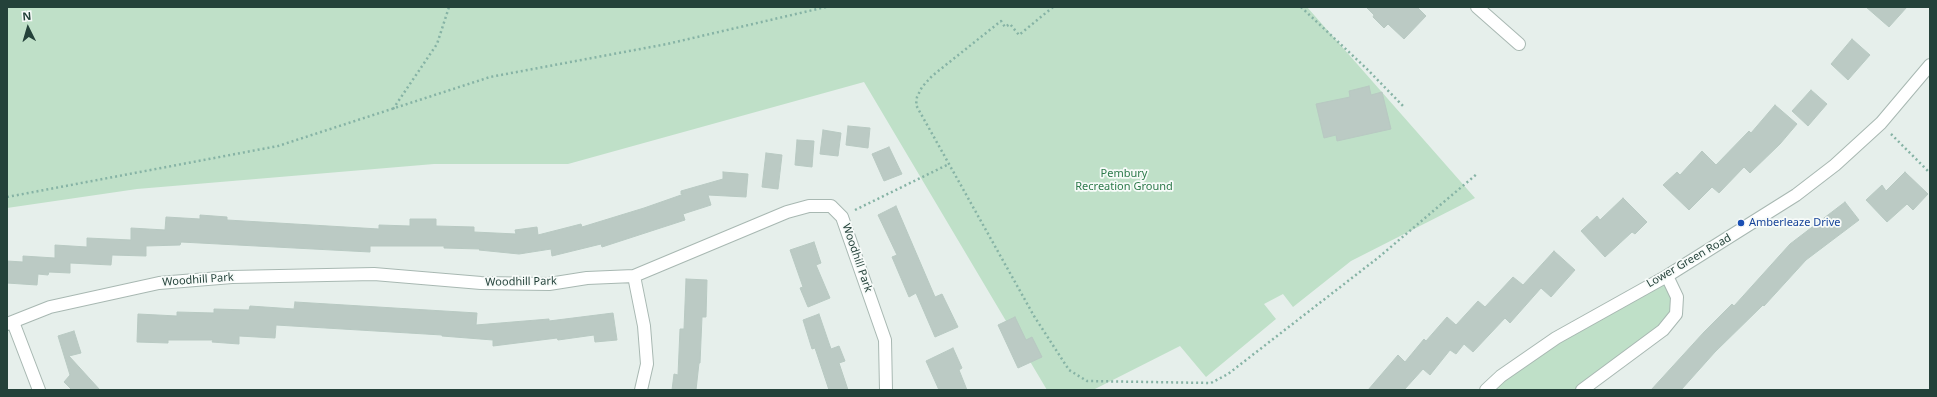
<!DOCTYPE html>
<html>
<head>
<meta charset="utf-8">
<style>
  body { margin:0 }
  #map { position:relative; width:1937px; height:397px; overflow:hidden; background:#e6efeb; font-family:"Noto Sans",sans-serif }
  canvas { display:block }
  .frame { position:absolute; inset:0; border:8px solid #24423a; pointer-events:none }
  .north { position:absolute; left:8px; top:8px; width:40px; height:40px; -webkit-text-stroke:3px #f7fbf9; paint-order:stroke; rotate:355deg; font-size:11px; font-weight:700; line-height:16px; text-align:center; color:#24423a }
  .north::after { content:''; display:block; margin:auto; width:14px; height:18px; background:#24423a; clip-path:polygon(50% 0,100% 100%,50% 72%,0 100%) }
</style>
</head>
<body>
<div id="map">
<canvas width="1937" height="397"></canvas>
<div class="frame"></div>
<div class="north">N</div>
</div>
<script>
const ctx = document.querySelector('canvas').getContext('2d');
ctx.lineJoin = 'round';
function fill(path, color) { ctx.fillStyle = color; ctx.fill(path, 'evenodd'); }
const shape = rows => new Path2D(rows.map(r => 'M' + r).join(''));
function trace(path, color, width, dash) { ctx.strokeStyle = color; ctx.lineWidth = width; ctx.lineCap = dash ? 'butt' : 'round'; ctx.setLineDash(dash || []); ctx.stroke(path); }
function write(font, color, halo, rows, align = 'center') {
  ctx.font = font + ' "Noto Sans",sans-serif'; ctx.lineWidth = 3.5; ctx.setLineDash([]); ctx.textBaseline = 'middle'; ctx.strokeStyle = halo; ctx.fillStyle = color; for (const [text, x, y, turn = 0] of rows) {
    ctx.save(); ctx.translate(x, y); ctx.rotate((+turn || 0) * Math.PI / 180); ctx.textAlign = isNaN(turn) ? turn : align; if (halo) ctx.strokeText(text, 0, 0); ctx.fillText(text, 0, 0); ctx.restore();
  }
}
const green = shape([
  [7,7,1307,7,1475,198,1351,261,1293,307,1283,294,1264,304,1276,319,1206,377,1180,346,1093,390,1047,390,864,82,568,164,434,164,137,189,7,208],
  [1667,276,1676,314,1582,390,1486,390,1501,376]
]);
const building = shape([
  [1366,7,1417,7,1426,16,1404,39,1388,24,1384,28,1373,17,1374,15,1366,7],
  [1866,7,1907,7,1889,27,1866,7],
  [1852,39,1870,55,1848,80,1831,64,1852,39],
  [1369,86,1371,95,1382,92,1391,129,1337,141,1336,135,1324,138,1316,104,1350,97,1349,91,1369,86],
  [1811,90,1827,104,1808,126,1792,111,1811,90],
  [1775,105,1797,124,1780,144,1750,173,1744,167,1719,193,1712,187,1689,210,1663,185,1677,172,1680,175,1702,151,1716,165,1749,131,1751,133,1775,105],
  [848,126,870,128,868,148,846,145,848,126],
  [823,130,841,133,838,156,820,154,823,130],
  [797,140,814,141,812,167,795,165,797,140],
  [889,147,902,174,884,181,872,154,889,147],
  [766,153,782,155,778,189,762,187,766,153],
  [723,172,748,174,746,197,708,195,711,205,683,214,685,220,602,247,601,244,552,256,551,249,519,254,479,250,480,249,444,248,444,246,370,246,370,252,181,242,180,245,146,246,146,256,112,255,111,265,70,263,70,273,49,272,48,275,38,274,37,285,7,283,7,261,23,262,23,256,55,258,55,245,87,247,87,238,131,240,131,228,165,230,166,217,200,219,200,215,227,217,227,220,379,229,379,225,410,226,410,219,436,219,436,226,474,227,474,232,516,234,515,230,537,227,538,235,581,224,582,227,644,208,684,194,681,194,681,191,723,179,723,172],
  [1905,172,1928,194,1913,210,1907,204,1887,222,1866,200,1882,185,1886,191,1905,172],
  [1623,198,1647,222,1635,234,1632,232,1605,257,1581,231,1597,216,1600,220,1623,198],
  [1845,202,1859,220,1806,260,1764,306,1763,305,1715,352,1681,390,1651,390,1704,332,1732,304,1734,306,1790,244,1845,202],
  [896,206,935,297,942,294,958,327,935,337,916,293,909,297,892,257,897,255,878,215,896,206],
  [814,242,821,263,816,265,830,298,808,307,800,288,803,287,790,250,814,242],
  [1554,251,1575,270,1551,297,1541,288,1510,323,1505,318,1473,352,1464,344,1456,354,1450,350,1430,375,1423,369,1404,390,1368,390,1398,355,1405,362,1424,339,1426,341,1447,317,1456,325,1478,301,1485,307,1513,277,1523,285,1554,251],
  [686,279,707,280,706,317,702,317,700,363,699,363,696,390,672,390,674,374,678,375,680,329,684,329,686,279],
  [295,302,477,313,476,325,549,319,549,321,613,313,617,340,595,342,594,335,558,340,557,338,493,346,493,340,442,336,442,335,276,325,275,338,239,336,239,344,212,342,213,340,168,340,168,343,137,342,138,314,177,316,177,312,214,313,214,309,249,310,250,306,294,309,295,302],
  [819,314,831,349,839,346,845,361,839,363,848,390,829,390,815,348,812,349,803,320,819,314],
  [1015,317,1026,340,1032,337,1042,357,1018,368,998,325,1015,317],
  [74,331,81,353,69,356,100,390,72,390,64,382,70,375,58,336,74,331],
  [953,348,962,368,959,370,967,390,939,390,926,361,953,348]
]);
const path = shape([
  [1053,7,1019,35,1010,24,1005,27,1001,21,932,76,922,87,917,97,916,105,1034,316,1069,370,1087,381,1211,383,1228,374,1379,257,1478,173],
  [1301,7,1367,69,1405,108],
  [393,109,437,44,449,7],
  [1891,134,1930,173],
  [7,197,278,146,490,77,667,44,826,7],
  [855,210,949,164]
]);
const minor = shape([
  [1477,7,1519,44],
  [634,276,644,326,647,364,641,390],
  [13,322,39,390],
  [7,324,50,307,159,283,232,277,374,274,481,283,549,284,587,278,634,276,787,212,809,206,831,206,842,217,885,340,886,390],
  [1486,390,1501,376,1556,338,1667,276,1796,195,1835,165,1881,123,1930,65],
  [1582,390,1663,330,1676,314,1677,297,1667,276]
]);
const markers = [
  [1741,223,4,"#1a4fb4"]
];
const parkNames = [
  ["Pembury",1124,174],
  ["Recreation Ground",1124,187]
];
const transitNames = [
  ["Amberleaze Drive",1749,223]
];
const streetNames = [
  ["Woodhill Park",857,258,71],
  ["Lower Green Road",1689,261,-30],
  ["Woodhill Park",198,280,-4],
  ["Woodhill Park",521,282,-1]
];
fill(green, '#bfe0c8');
fill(building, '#bbcac4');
trace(building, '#b8c9c2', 1);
trace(minor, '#a8b8b2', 14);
trace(path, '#86b3a5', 2.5, [2, 3]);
trace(minor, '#fff', 12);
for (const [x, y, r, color] of markers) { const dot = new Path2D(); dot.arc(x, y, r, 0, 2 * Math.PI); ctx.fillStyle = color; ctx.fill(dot); trace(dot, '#f7fbf9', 1.5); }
write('11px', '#2d7a4b', '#f7fbf9', parkNames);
write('11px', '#164399', '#f7fbf9', transitNames, 'left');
write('11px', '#24423a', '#f7fbf9', streetNames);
</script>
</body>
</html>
